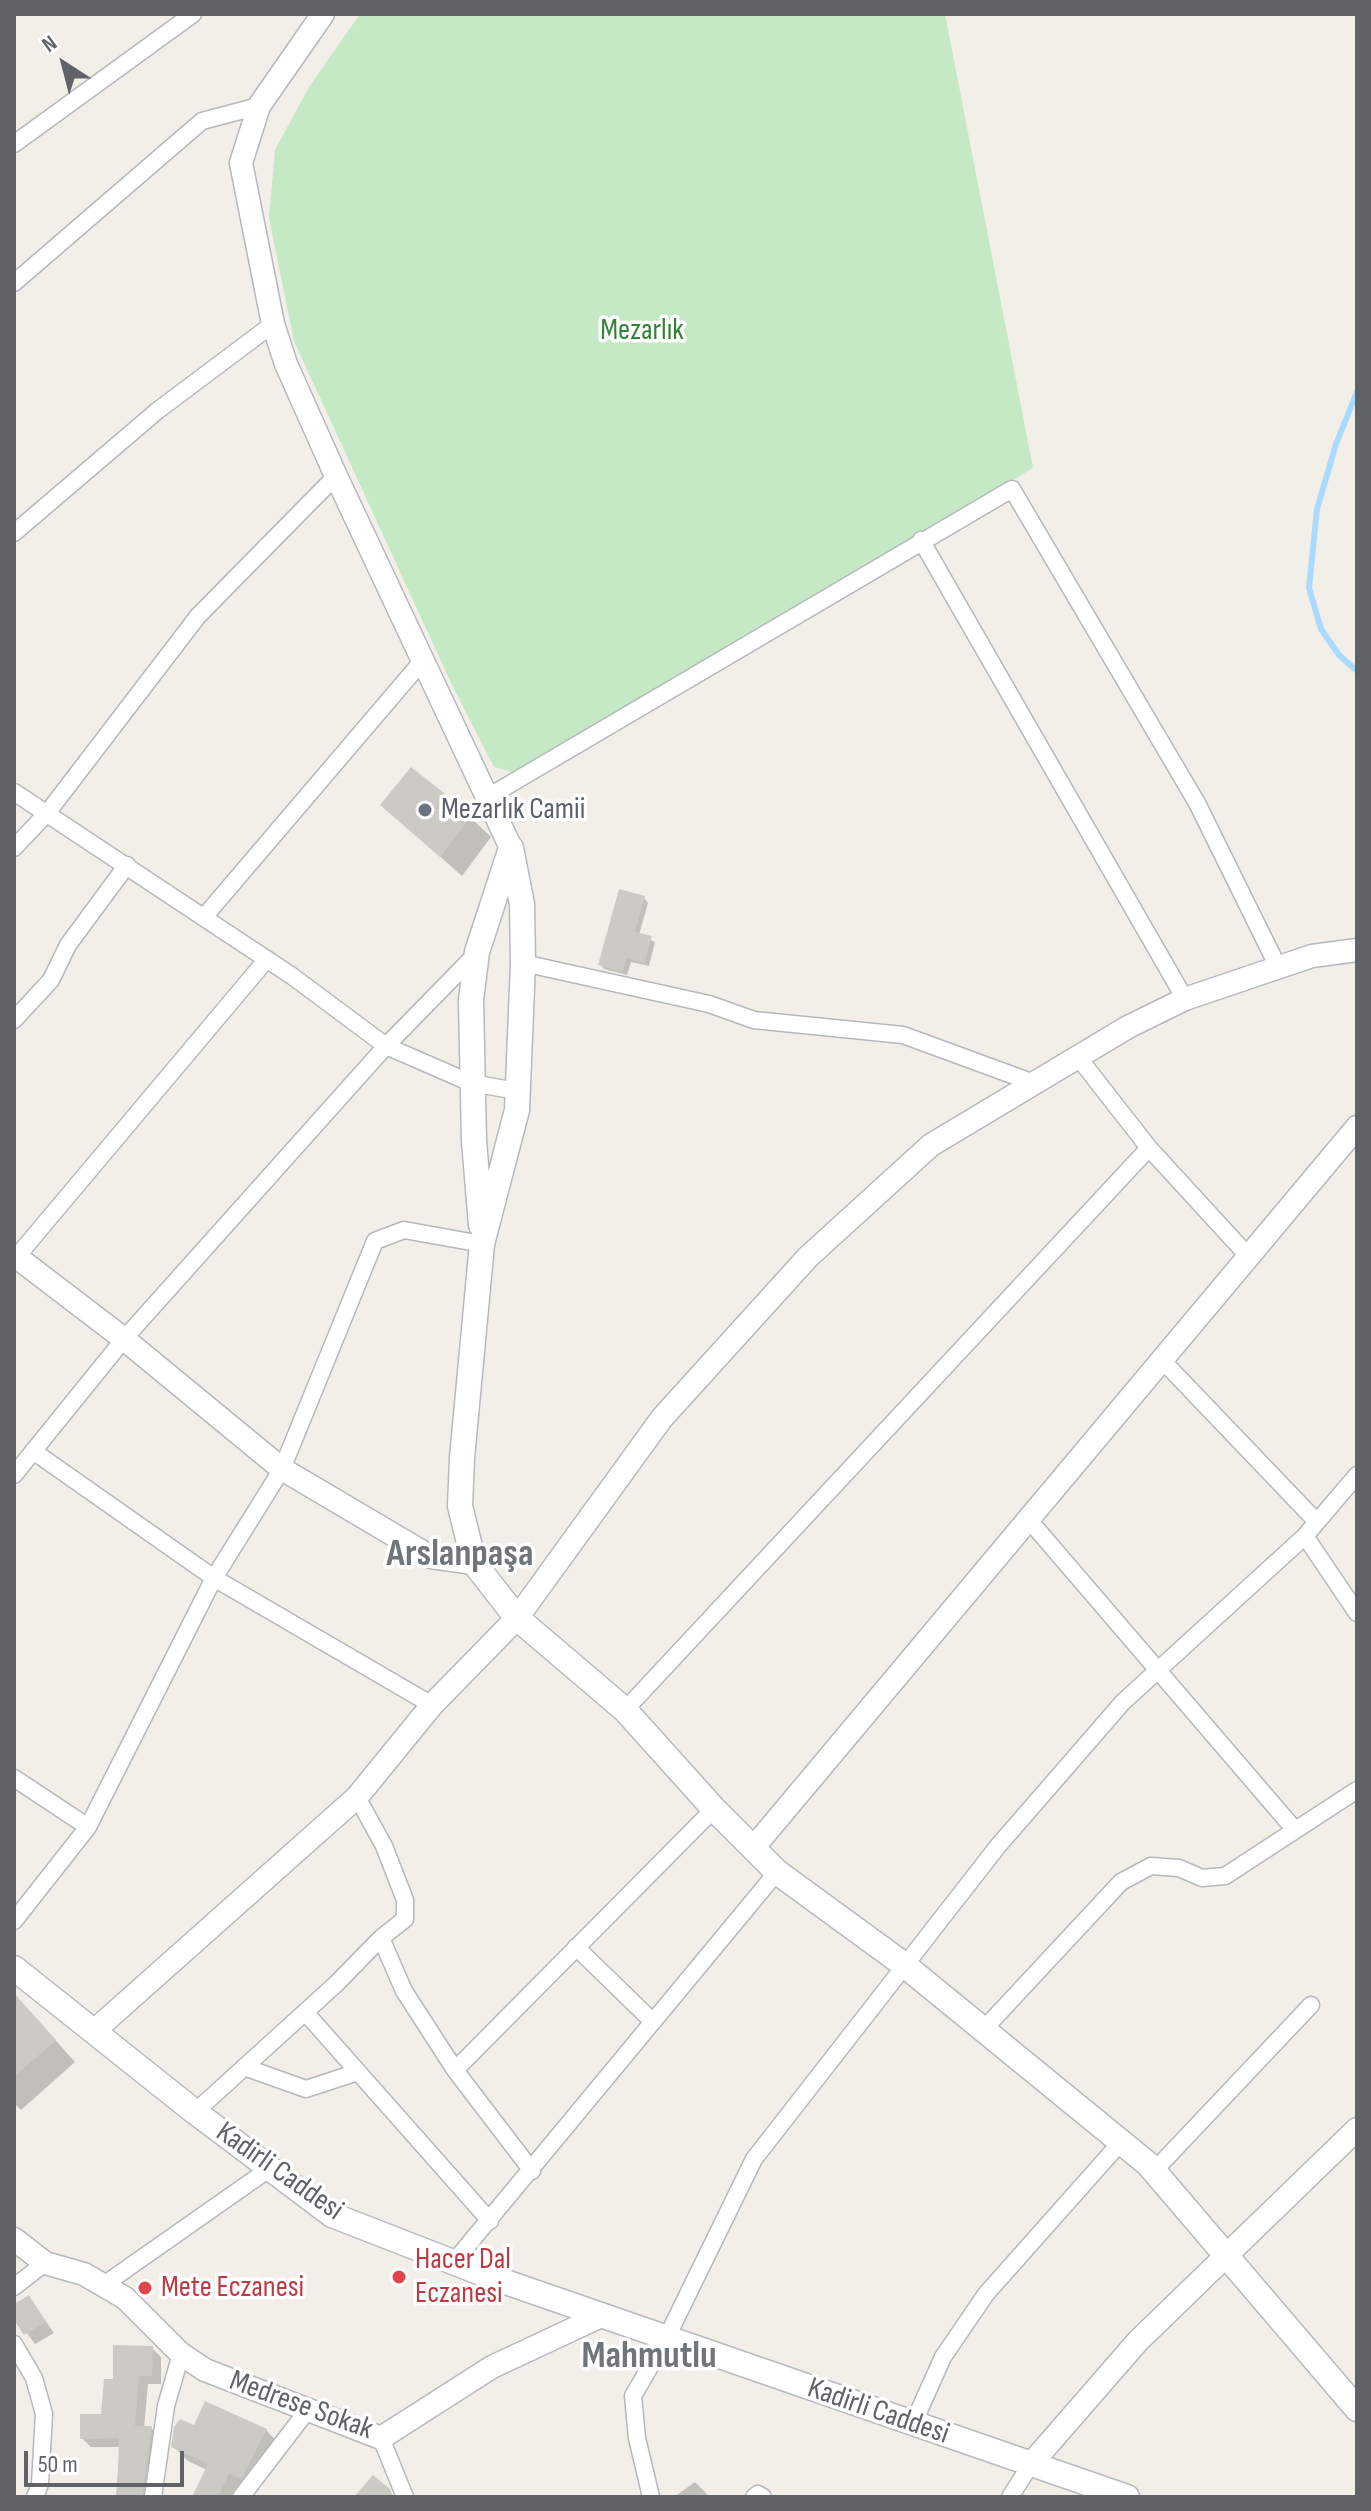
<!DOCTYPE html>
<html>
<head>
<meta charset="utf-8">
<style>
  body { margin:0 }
  #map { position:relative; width:1371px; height:2511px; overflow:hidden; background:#f1efe8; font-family:"Sofia Sans Condensed",sans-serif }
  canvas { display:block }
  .frame { position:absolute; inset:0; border:16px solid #5f6368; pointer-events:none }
  .north { position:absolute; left:24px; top:24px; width:80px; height:80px; -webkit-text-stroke:6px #fff; paint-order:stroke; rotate:324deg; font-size:22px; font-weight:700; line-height:32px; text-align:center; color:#5f6368 }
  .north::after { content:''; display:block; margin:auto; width:28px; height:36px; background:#5f6368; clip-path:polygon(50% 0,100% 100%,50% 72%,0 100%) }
  .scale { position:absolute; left:24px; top:2451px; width:160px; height:36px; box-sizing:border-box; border:4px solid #5f6368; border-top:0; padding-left:10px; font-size:24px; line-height:28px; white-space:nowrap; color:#5f6368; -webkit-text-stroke:6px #fff; paint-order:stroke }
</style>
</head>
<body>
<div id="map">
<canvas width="1371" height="2511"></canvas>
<div class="frame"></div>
<div class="north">N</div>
<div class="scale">50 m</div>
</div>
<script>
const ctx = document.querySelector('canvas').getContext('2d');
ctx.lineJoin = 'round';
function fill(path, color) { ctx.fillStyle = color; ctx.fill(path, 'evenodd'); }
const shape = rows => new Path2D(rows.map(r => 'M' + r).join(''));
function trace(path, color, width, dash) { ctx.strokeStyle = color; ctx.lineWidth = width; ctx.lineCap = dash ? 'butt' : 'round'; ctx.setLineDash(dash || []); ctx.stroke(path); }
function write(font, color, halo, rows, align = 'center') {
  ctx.font = font + ' "Sofia Sans Condensed",sans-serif'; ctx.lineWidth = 7; ctx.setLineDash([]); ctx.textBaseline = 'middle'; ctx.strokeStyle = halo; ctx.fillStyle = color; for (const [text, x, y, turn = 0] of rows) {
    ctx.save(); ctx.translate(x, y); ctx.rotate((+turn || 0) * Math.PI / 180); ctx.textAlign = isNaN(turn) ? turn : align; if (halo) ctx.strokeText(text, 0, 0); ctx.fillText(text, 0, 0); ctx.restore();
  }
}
const green = shape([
  [360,14,945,14,1033,468,517,773,494,767,452,685,294,341,269,218,275,150,309,87]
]);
const shadow = shape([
  [382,805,470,817,491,837,462,876],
  [644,898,648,903,639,935,655,942,649,966,631,962,627,975,604,969,600,964],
  [14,1994,75,2062,21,2110,14,2103],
  [29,2297,54,2333,35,2344,14,2316,14,2307],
  [152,2348,161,2357,161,2384,148,2384,144,2428,151,2428,160,2437,151,2497,116,2497,120,2447,91,2447,82,2438,103,2415,115,2382],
  [195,2428,266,2430,280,2445,256,2492,244,2486,239,2497,195,2497,207,2470,188,2461,173,2446],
  [695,2482,710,2497,674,2497]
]);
const stream = shape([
  [1357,392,1336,444,1317,509,1309,588,1321,629,1339,655,1357,671]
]);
const building = shape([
  [411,767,472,815,440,857,380,805],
  [619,889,645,896,635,932,652,936,644,963,627,958,623,972,598,965],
  [14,1993,56,2040,14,2077],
  [29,2295,46,2322,24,2335,14,2320,14,2304],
  [113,2345,153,2346,152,2376,139,2376,135,2426,152,2426,142,2497,117,2497,119,2438,80,2439,80,2414,101,2414,104,2379,113,2379],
  [205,2401,267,2429,241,2479,229,2473,218,2497,192,2497,208,2464,171,2447,174,2427,180,2419,194,2425],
  [373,2475,390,2489,393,2497,354,2497]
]);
const minor = shape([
  [14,144,193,14],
  [14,283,202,121,259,106],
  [14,533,157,411,273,324],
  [921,540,1185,999],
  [14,792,292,976,386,1046,471,1083,517,1091],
  [488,797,1012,489,1197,803,1278,967],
  [14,848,48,812,198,616,336,476],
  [204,917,424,659],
  [523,963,709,1004,754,1020,903,1035,1034,1083],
  [14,1020,51,980,68,945,127,865],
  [1078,1057,1149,1148,1249,1257],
  [14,1260,267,959],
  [1162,1360,1316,1521],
  [33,1451,214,1578,432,1705],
  [14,1475,124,1339,386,1046,477,953],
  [1029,1520,1295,1830],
  [1305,1536,1357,1613],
  [625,1710,1149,1148],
  [14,1778,88,1827],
  [357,1797,384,1846,405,1900,405,1919,381,1938,404,1991,455,2070,532,2171],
  [14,1921,88,1827,214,1578,282,1469,375,1241,404,1230,482,1244],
  [576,1947,652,2021],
  [305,2012,490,2221],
  [984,2029,1121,1882,1151,1866,1179,1868,1202,1878,1225,1876,1357,1790],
  [244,2067,306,2089,358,2072],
  [455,2070,714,1809],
  [195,2112,336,1984,381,1938],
  [1154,2171,1311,2005],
  [453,2263,777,1872],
  [105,2284,269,2169],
  [14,2287,45,2263],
  [14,2344,34,2378,44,2414,40,2484,35,2497],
  [913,2424,943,2357,986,2294,1121,2142],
  [381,2438,405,2497],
  [153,2497,166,2406,181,2354],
  [241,2497,307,2411],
  [651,2497,637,2438,633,2396,666,2339,754,2159,998,1846,1123,1702,1305,1536,1357,1475],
  [754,2497,758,2494,763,2497],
  [1010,2497,1031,2464]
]);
const tertiary = shape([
  [323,14,259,106,241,163,273,324,286,364,336,476,511,848],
  [14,1255,124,1339,282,1469,431,1557,474,1563],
  [754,1847,1357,1127],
  [94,2031,357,1797,432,1705,517,1618,662,1418,808,1257,931,1145,1128,1027,1185,999,1312,956,1357,950],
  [14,2239,45,2263,84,2274,125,2298,181,2354,205,2370,381,2438,492,2367,601,2316],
  [1031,2464,1138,2341,1357,2129]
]);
const secondary = shape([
  [511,848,522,904,523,963,517,1110,482,1244,462,1458,460,1506,474,1563,517,1618,625,1710,714,1809,777,1872,903,1964,1148,2164,1357,2409],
  [481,1225,474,1141,471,1000,477,952,511,848],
  [14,1968,195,2112,332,2215,494,2278,1127,2497]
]);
const markers = [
  [425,810,8,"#6b7280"],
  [399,2277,8,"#e0444e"],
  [145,2288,8,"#e0444e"]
];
const parkNames = [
  ["Mezarlık",642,331]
];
const worshipNames = [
  ["Mezarlık Camii",441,810]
];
const streetNames = [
  ["Kadirli Caddesi",279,2172,35],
  ["Medrese Sokak",301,2406,20],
  ["Kadirli Caddesi",878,2412,19]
];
const healthNames = [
  ["Hacer Dal",415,2260],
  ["Eczanesi",415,2294],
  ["Mete Eczanesi",161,2288]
];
const districtNames = [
  ["Arslanpaşa",460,1555],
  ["Mahmutlu",649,2357]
];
fill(green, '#c5e8c5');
fill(shadow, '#0003');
trace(stream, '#aadaff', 6);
fill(building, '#cccac5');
trace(minor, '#b5b8bc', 19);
trace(tertiary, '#b5b8bc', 25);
trace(secondary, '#b6babf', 27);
trace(minor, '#fff', 16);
trace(tertiary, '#fff', 22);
trace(secondary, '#fff', 24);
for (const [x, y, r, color] of markers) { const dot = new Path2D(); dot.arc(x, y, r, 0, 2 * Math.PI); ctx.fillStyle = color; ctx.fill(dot); trace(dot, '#fff', 3); }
write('30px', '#348238', '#fff', parkNames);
write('30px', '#5b616d', '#fff', worshipNames, 'left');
write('30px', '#5f6368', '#fff', streetNames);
write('30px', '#be3a42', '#fff', healthNames, 'left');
write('bold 38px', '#70757a', '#fff', districtNames);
</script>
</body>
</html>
